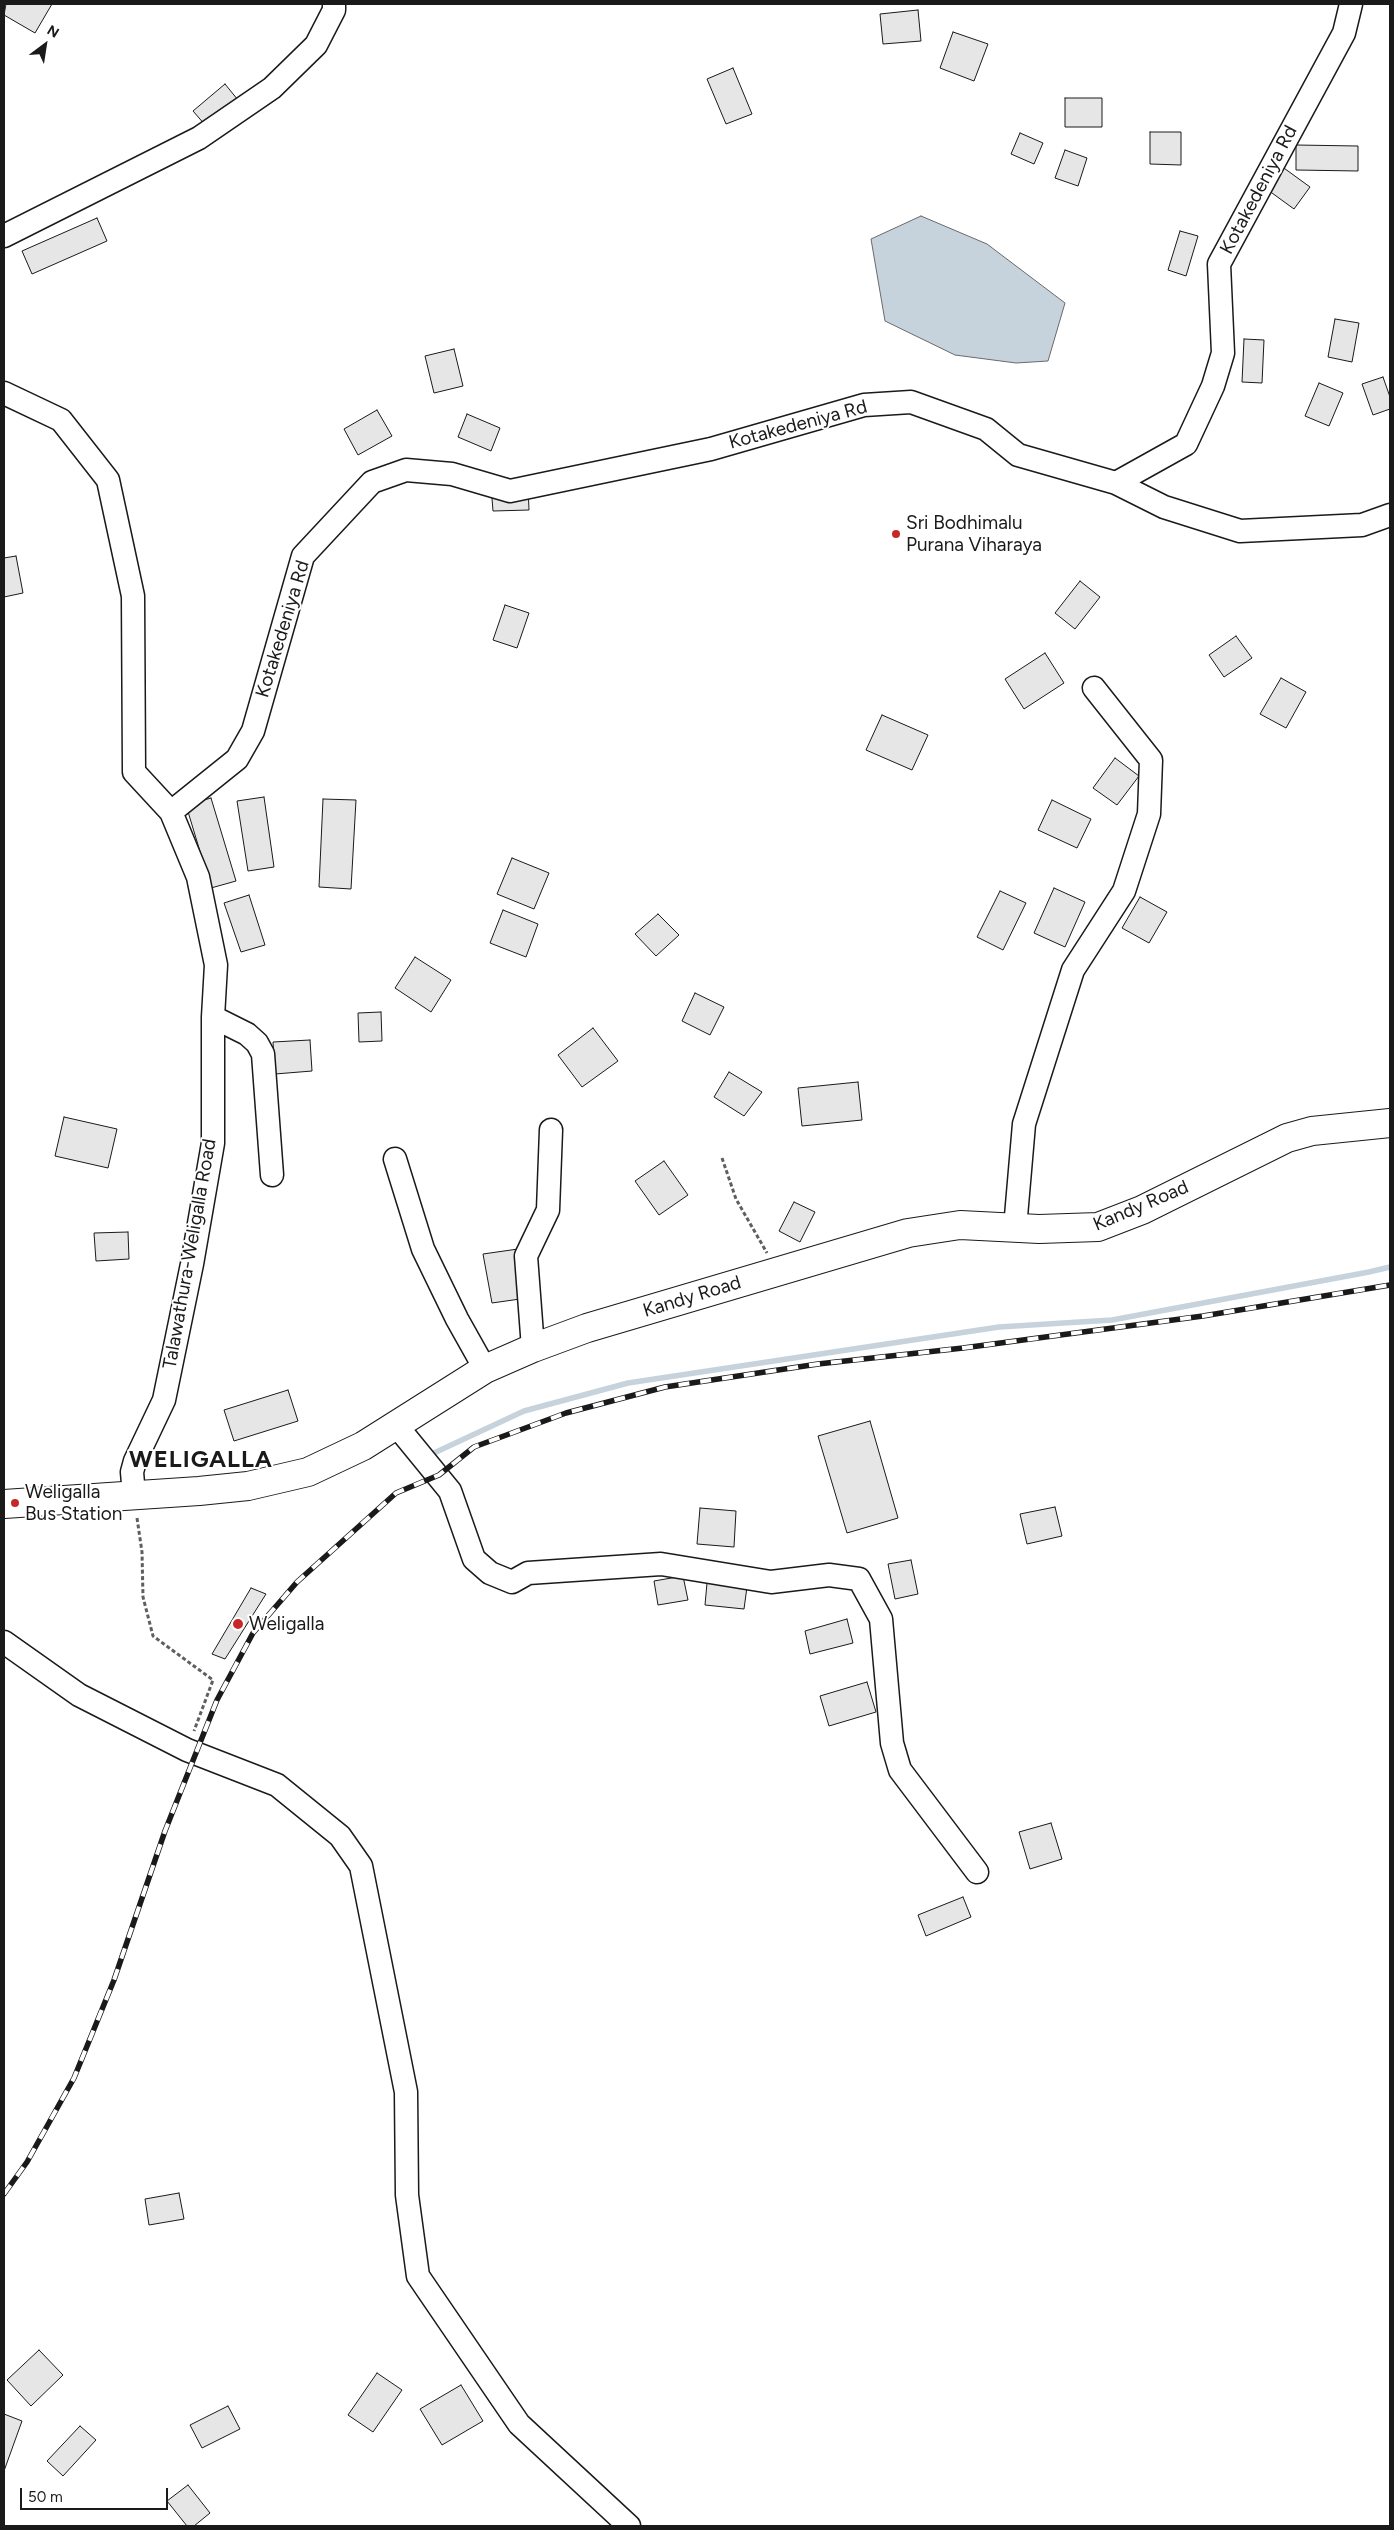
<!DOCTYPE html>
<html>
<head>
<meta charset="utf-8">
<style>
  body { margin:0 }
  #map { position:relative; width:1394px; height:2530px; overflow:hidden; background:#fff; font-family:Figtree,sans-serif }
  canvas { display:block }
  .frame { position:absolute; inset:0; border:5px solid #1a1a1a; pointer-events:none }
  .north { position:absolute; left:20px; top:20px; width:50px; height:50px; -webkit-text-stroke:4px #fff; paint-order:stroke; rotate:31deg; font-size:14px; font-weight:700; line-height:20px; text-align:center; color:#1a1a1a }
  .north::after { content:''; display:block; margin:auto; width:18px; height:22px; background:#1a1a1a; clip-path:polygon(50% 0,100% 100%,50% 72%,0 100%) }
  .scale { position:absolute; left:20px; top:2488px; width:148px; height:22px; box-sizing:border-box; border:2px solid #1a1a1a; border-top:0; padding-left:6px; font-size:15px; line-height:18px; white-space:nowrap; color:#1a1a1a; -webkit-text-stroke:4px #fff; paint-order:stroke }
</style>
</head>
<body>
<div id="map">
<canvas width="1394" height="2530"></canvas>
<div class="frame"></div>
<div class="north">N</div>
<div class="scale">50 m</div>
</div>
<script>
const ctx = document.querySelector('canvas').getContext('2d');
ctx.lineJoin = 'round';
function fill(path, color) { ctx.fillStyle = color; ctx.fill(path, 'evenodd'); }
const shape = rows => new Path2D(rows.map(r => 'M' + r).join(''));
function trace(path, color, width, dash) { ctx.strokeStyle = color; ctx.lineWidth = width; ctx.lineCap = dash ? 'butt' : 'round'; ctx.setLineDash(dash || []); ctx.stroke(path); }
function write(font, color, halo, rows, align = 'center') {
  ctx.font = font + ' Figtree,sans-serif'; ctx.lineWidth = 4; ctx.setLineDash([]); ctx.textBaseline = 'middle'; ctx.strokeStyle = halo; ctx.fillStyle = color; for (const [text, x, y, turn = 0] of rows) {
    ctx.save(); ctx.translate(x, y); ctx.rotate((+turn || 0) * Math.PI / 180); ctx.textAlign = isNaN(turn) ? turn : align; if (halo) ctx.strokeText(text, 0, 0); ctx.fillText(text, 0, 0); ctx.restore();
  }
}
const water = shape([
  [921,216,987,244,1065,303,1048,361,1016,363,955,355,885,321,871,239,921,216]
]);
const stream = shape([
  [434,1453,524,1411,628,1383,999,1327,1112,1320,1369,1272,1390,1267]
]);
const building = shape([
  [6,4,52,4,35,33,4,15,6,4],
  [918,10,921,41,883,44,880,14,918,10],
  [953,32,988,44,974,81,940,68,953,32],
  [733,68,752,114,726,124,707,79,733,68],
  [225,84,238,100,206,126,193,111,225,84],
  [1065,98,1102,98,1102,127,1065,127,1065,98],
  [1150,132,1181,132,1181,165,1150,164,1150,132],
  [1020,133,1043,143,1034,164,1011,154,1020,133],
  [1296,145,1358,146,1358,171,1296,170,1296,145],
  [1065,150,1087,158,1078,186,1055,178,1065,150],
  [1277,163,1310,187,1294,209,1261,185,1277,163],
  [97,218,107,241,32,274,22,251,97,218],
  [1180,231,1198,236,1186,276,1168,270,1180,231],
  [1335,319,1359,323,1352,362,1328,357,1335,319],
  [1244,339,1264,340,1262,383,1242,382,1244,339],
  [454,349,463,386,434,393,425,356,454,349],
  [1383,377,1390,397,1390,409,1373,415,1362,384,1383,377],
  [1319,383,1343,393,1329,426,1305,416,1319,383],
  [377,410,392,436,358,455,344,429,377,410],
  [467,414,500,428,491,451,458,437,467,414],
  [528,485,529,510,493,511,491,486,528,485],
  [16,556,23,593,4,597,4,558,16,556],
  [1080,581,1100,597,1075,629,1055,613,1080,581],
  [505,605,529,613,517,648,493,640,505,605],
  [1236,636,1252,658,1224,677,1209,655,1236,636],
  [1045,653,1064,683,1024,709,1005,679,1045,653],
  [1281,678,1306,692,1286,728,1260,714,1281,678],
  [882,715,928,735,912,770,866,750,882,715],
  [1115,758,1139,776,1117,805,1093,788,1115,758],
  [264,797,274,867,248,871,237,801,264,797],
  [211,798,236,881,211,888,186,805,211,798],
  [323,799,356,800,351,889,319,887,323,799],
  [1052,800,1091,819,1077,848,1038,830,1052,800],
  [512,858,549,873,534,909,497,894,512,858],
  [1054,888,1085,902,1065,947,1034,933,1054,888],
  [1000,891,1026,903,1003,950,977,937,1000,891],
  [249,895,265,945,241,952,224,903,249,895],
  [1140,897,1167,912,1149,943,1122,928,1140,897],
  [503,910,538,924,526,957,490,943,503,910],
  [658,914,679,935,656,956,635,934,658,914],
  [415,957,451,980,431,1012,395,988,415,957],
  [695,993,724,1007,710,1035,682,1021,695,993],
  [381,1012,382,1041,359,1042,358,1013,381,1012],
  [593,1028,618,1061,582,1087,558,1055,593,1028],
  [310,1040,312,1071,275,1074,273,1042,310,1040],
  [729,1072,762,1092,744,1116,714,1097,729,1072],
  [858,1082,862,1120,802,1126,798,1088,858,1082],
  [64,1117,117,1129,108,1168,55,1156,64,1117],
  [664,1161,688,1195,659,1215,635,1181,664,1161],
  [794,1202,815,1212,800,1242,779,1231,794,1202],
  [128,1232,129,1259,96,1261,94,1233,128,1232],
  [518,1249,527,1298,492,1303,483,1254,518,1249],
  [288,1390,298,1421,234,1441,224,1410,288,1390],
  [870,1421,898,1518,847,1533,818,1436,870,1421],
  [1055,1507,1062,1536,1027,1544,1020,1514,1055,1507],
  [700,1508,736,1511,734,1547,697,1544,700,1508],
  [911,1560,918,1594,895,1599,888,1564,911,1560],
  [683,1576,688,1600,658,1605,654,1581,683,1576],
  [707,1583,747,1587,744,1609,705,1605,707,1583],
  [251,1588,266,1594,225,1659,212,1654,251,1588],
  [847,1619,853,1643,810,1654,805,1631,847,1619],
  [867,1682,876,1712,829,1726,820,1696,867,1682],
  [1051,1823,1062,1859,1030,1869,1019,1832,1051,1823],
  [963,1897,971,1917,926,1936,918,1915,963,1897],
  [179,2193,184,2219,149,2225,145,2199,179,2193],
  [39,2350,63,2375,31,2406,7,2380,39,2350],
  [377,2373,402,2390,373,2432,348,2415,377,2373],
  [461,2385,483,2421,442,2445,420,2409,461,2385],
  [228,2406,240,2429,202,2448,190,2425,228,2406],
  [4,2414,22,2421,4,2471,4,2414],
  [80,2426,96,2440,63,2476,47,2461,80,2426],
  [188,2485,210,2513,194,2526,187,2526,167,2501,188,2485]
]);
const path = shape([
  [722,1158,736,1199,767,1253],
  [137,1518,142,1552,143,1597,153,1636,213,1680,194,1731]
]);
const minor = shape([
  [4,236,199,138,272,88,316,45,334,10,334,4],
  [4,393,61,420,108,480,133,596,134,772,171,812,198,877,216,965,213,1017,213,1143,192,1264,164,1400,135,1461,132,1472,134,1495],
  [1116,483,1164,507,1240,531,1362,525,1390,515],
  [171,812,237,759,253,731,303,556,372,482,406,470,452,474,510,491,711,449,864,405,911,402,986,429,1018,455,1116,483,1186,444,1213,386,1223,353,1219,264,1344,33,1351,4],
  [213,1017,247,1034,257,1043,263,1054,272,1175],
  [395,1159,423,1249,457,1319,485,1369],
  [1015,1228,1024,1124,1073,970,1124,891,1149,814,1151,760,1094,688],
  [533,1348,526,1256,548,1210,551,1130],
  [396,1425,450,1491,474,1559,490,1573,512,1582,528,1573,661,1564,771,1582,829,1575,859,1579,881,1619,892,1743,900,1770,977,1872],
  [4,1642,79,1695,187,1750,277,1785,340,1836,361,1866,406,2092,407,2195,418,2276,519,2424,629,2526]
]);
const highway = shape([
  [4,1504,199,1491,248,1486,308,1472,363,1446,485,1369,533,1348,587,1328,908,1233,960,1225,1039,1229,1098,1227,1142,1210,1287,1138,1312,1131,1390,1123]
]);
const rail = shape([
  [4,2194,27,2162,74,2078,114,1980,165,1831,217,1700,253,1633,297,1582,396,1493,439,1475,474,1447,566,1413,665,1387,818,1364,963,1348,1203,1316,1390,1285]
]);
const markers = [
  [896,534,5,"#c62828"],
  [15,1503,5,"#c62828"],
  [238,1624,6,"#c62828"]
];
const streetNames = [
  ["Kotakedeniya Rd",1259,190,-62],
  ["Kotakedeniya Rd",798,425,-15],
  ["Kotakedeniya Rd",283,629,-73],
  ["Kandy Road",1141,1206,-23],
  ["Talawathura-Weligalla Road",190,1254,-80],
  ["Kandy Road",692,1297,-17]
];
const poiNames = [
  ["Sri Bodhimalu",906,523],
  ["Purana Viharaya",906,545],
  ["Weligalla",25,1492],
  ["Bus Station",25,1514],
  ["Weligalla",249,1624]
];
const districtNames = [
  ["WELIGALLA",201,1460]
];
fill(water, '#c6d2dc');
trace(water, '#6a6a6a', 1);
trace(stream, '#c6d2dc', 5.5);
fill(building, '#e6e6e6');
trace(building, '#1a1a1a', 1);
trace(minor, '#1a1a1a', 25);
trace(highway, '#1a1a1a', 30);
trace(path, '#5f5f5f', 3, [4, 2.5]);
trace(minor, '#fff', 22);
trace(highway, '#fff', 28);
trace(rail, '#1a1a1a', 5.5);
trace(rail, '#fff', 4, [11]);
for (const [x, y, r, color] of markers) { const dot = new Path2D(); dot.arc(x, y, r, 0, 2 * Math.PI); ctx.fillStyle = color; ctx.fill(dot); trace(dot, '#fff', 2); }
write('19px', '#1a1a1a', '#fff', streetNames);
write('19px', '#1a1a1a', '#fff', poiNames, 'left');
ctx.letterSpacing = '1px';
write('bold 24px', '#1a1a1a', '#fff', districtNames);
ctx.letterSpacing = '0px';
</script>
</body>
</html>
